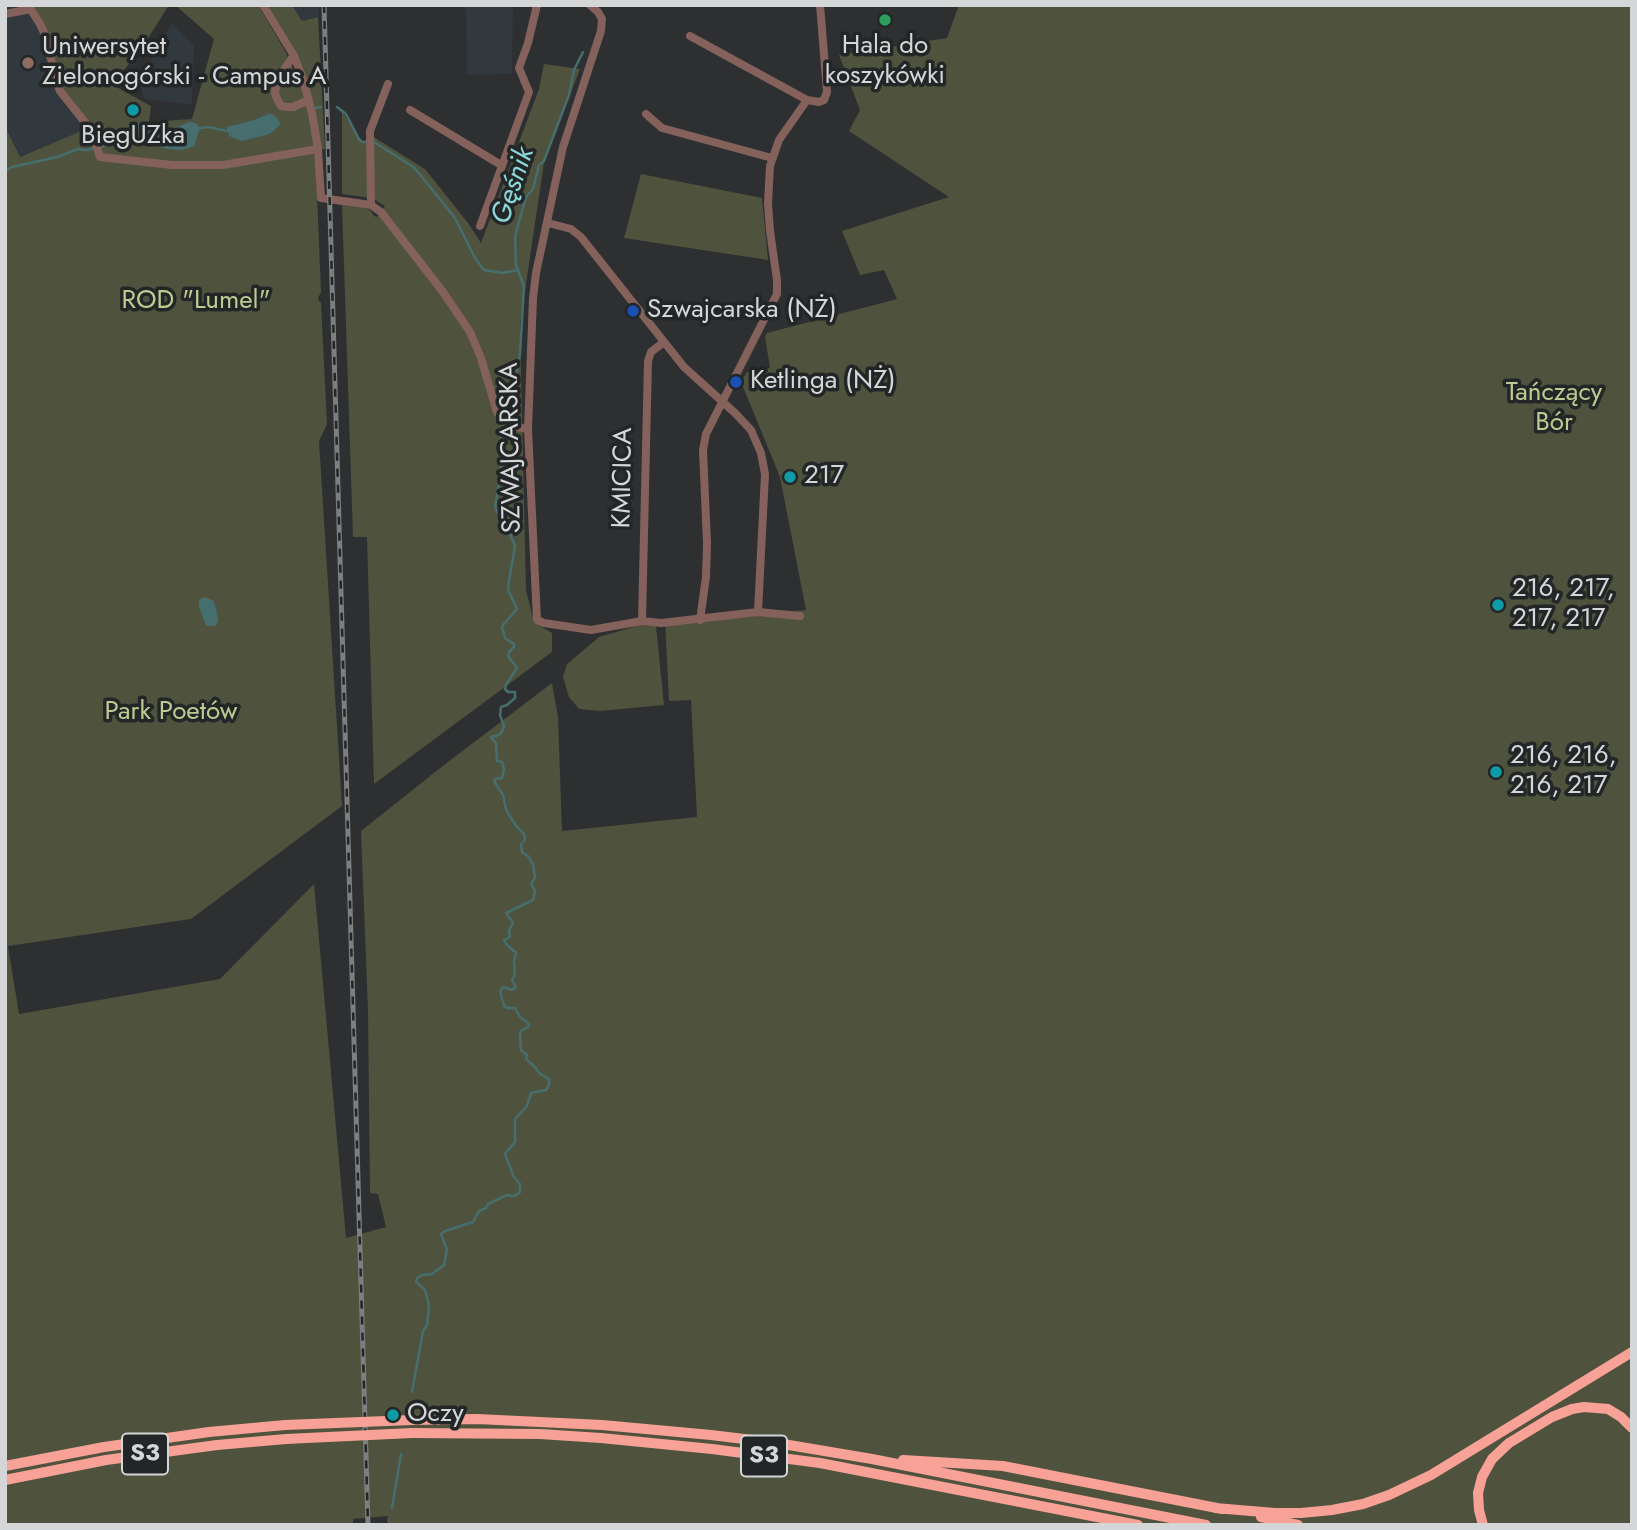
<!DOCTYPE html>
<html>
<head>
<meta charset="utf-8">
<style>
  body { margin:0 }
  #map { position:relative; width:1637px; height:1530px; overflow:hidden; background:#2d2f31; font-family:Jost,sans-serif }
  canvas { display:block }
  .frame { position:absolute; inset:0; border:7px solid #d5d6d7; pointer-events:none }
</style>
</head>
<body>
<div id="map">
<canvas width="1637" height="1530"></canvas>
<div class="frame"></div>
</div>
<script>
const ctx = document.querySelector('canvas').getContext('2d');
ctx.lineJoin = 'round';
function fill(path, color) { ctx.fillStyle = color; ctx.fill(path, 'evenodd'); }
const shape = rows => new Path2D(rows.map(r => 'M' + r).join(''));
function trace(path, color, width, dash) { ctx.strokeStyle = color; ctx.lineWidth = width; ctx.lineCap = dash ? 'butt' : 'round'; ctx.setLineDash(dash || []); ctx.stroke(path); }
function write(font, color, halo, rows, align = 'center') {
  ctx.font = font + ' Jost,sans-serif'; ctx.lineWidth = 7; ctx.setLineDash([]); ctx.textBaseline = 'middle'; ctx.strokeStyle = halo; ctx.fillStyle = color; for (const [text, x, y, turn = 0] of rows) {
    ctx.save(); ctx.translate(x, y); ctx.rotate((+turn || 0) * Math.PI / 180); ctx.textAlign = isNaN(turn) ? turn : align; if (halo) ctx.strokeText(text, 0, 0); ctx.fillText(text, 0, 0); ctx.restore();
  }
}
const built = shape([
  [5,5,25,5,43,36,88,128,20,157,5,162],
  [292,5,318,5,318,17,302,21],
  [513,6,512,74,467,75,466,7],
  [172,23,194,45,192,105,144,99,139,80]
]);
const green = shape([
  [29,5,169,5,138,54,111,84,151,106,149,122,192,119,214,39,175,5,258,5,284,49,303,90,310,115,315,146,321,292,318,298,319,301,321,303,327,424,319,441,342,806,191,919,8,946,19,1014,220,979,314,884,346,1238,386,1227,378,1194,370,1193,368,1011,361,831,444,765,552,683,558,717,562,831,697,817,691,700,669,701,665,621,806,610,780,477,741,382,747,372,770,368,765,337,767,333,897,299,884,270,860,275,842,231,949,197,849,131,860,110,839,55,947,38,959,5,1632,5,1632,1525,388,1525,387,1521,388,1516,353,1519,353,1525,5,1525,5,127,20,157,88,128,55,81,41,24],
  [270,113,275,128,270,134,229,136,226,127,253,120],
  [268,5,292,5,302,21,318,17,325,149,319,149,312,107],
  [544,64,580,69,544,163,520,324,526,590,534,622,552,633,552,652,374,784,367,537,353,537,342,205,364,208,370,210,374,216,377,217,385,206,372,198,342,194,342,111,362,143,372,136,425,169,468,223,481,243,539,89],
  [641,174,762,198,768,260,624,238],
  [640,625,656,626,664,705,600,711,579,709,569,697,563,677,567,664,599,637]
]);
const water = shape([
  [270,113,276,117,281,124,270,134,242,141,229,136,226,127,253,120],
  [189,122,196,123,200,128,194,146,183,150,167,149,157,146,136,128,138,123,172,129],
  [204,597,214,601,218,617,218,622,215,626,206,626,199,607,199,600]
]);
const stream = shape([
  [337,107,346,114,359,139,362,142,367,142],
  [315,108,321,107],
  [200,128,208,127,227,131],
  [374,142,412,166,418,172,455,218,475,258,484,270,502,273,518,270],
  [5,171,12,167,57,157,78,149,86,150,102,147,110,142,115,135,129,127,136,128],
  [506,417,510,409,520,354,524,286,516,265,515,236,526,197,533,189,539,165,544,161,569,95,574,70,583,52],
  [505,423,500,441,501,474,495,506,497,512,505,522,515,546,508,587,509,592,517,609,503,625,502,628,505,638,514,644,514,647,509,652,508,656,517,668,506,685,505,689,508,692,515,692,515,698,507,705,501,707,500,715,504,726,502,731,499,735,491,737,496,743,497,761,502,762,504,769,502,778,495,779,494,781,503,795,506,809,509,815,517,827,524,834,525,839,524,841],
  [412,1392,423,1331,427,1325,429,1305,425,1290,416,1282,417,1278,422,1275,432,1274,444,1265,447,1250,441,1234,445,1231,473,1222,479,1211,486,1208,488,1204,507,1195,514,1196,520,1192,520,1184,513,1176,512,1172,505,1154,515,1142,515,1119,527,1106,531,1093,546,1090,549,1085,549,1079,540,1074,534,1066,526,1059,527,1055,521,1050,520,1034,521,1031,529,1026,528,1023,520,1017,515,1008,507,1008,504,1006,500,991,503,987,512,990,516,987,512,980,515,974,514,961,516,953,506,944,504,940,510,937,509,930,513,923,506,913,533,900,534,896,535,891,531,884,535,878,533,864,528,856,522,852,521,845,522,843],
  [392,1508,401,1454]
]);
const minor = shape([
  [28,5,40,24,46,37,56,81,60,91,91,130,100,157,172,165,223,165,318,149],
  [263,5,294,56,303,79,312,113,318,149,321,198,371,205,381,212,443,292,470,332,481,358,497,412,510,426,528,429],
  [590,5,598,12,602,19,601,31,563,147,536,273,533,298,528,429,537,620,544,623,591,630,642,621,661,623,758,612,800,616],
  [5,14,31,9],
  [690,36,807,100,819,102,824,100,827,92,820,5],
  [294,55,279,77,276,85,275,93,277,99,281,106,287,107,293,107,309,100],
  [410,110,501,165],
  [646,114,662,128,772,158],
  [371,205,370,131,388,84],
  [548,223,571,229,581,237,684,367,735,413,751,430,761,453,765,474,758,612],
  [480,226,529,92,519,68,528,43,537,5],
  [700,620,706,577,707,543,703,450,706,434,777,294,777,280,770,231,768,204,770,166,779,140,807,100],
  [642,621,648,361,651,352,664,342]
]);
const highway = shape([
  [412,1420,477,1419,602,1425,711,1435,777,1443,872,1459,1206,1525],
  [412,1433,540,1434,601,1438,712,1449,820,1463,1138,1525],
  [903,1460,1003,1466,1222,1509],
  [5,1466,104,1447,209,1432,285,1425],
  [5,1480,106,1460,217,1445,286,1439],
  [1215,1508,1275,1513,1301,1513,1332,1510,1363,1504,1389,1495,1431,1475,1632,1352],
  [1261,1517,1298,1525],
  [1483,1525,1479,1510,1478,1493,1482,1477,1492,1459,1509,1443,1552,1417,1572,1409,1584,1407,1608,1409,1621,1417,1632,1428]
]);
const rail = shape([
  [324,5,368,1525]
]);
const highwayBridge = shape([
  [285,1425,412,1420],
  [286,1439,412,1433]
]);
const markers = [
  [885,20,7,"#2e9e5b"],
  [28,63,7,"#8d6e63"],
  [133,110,7,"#0f9aa8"],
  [633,311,7,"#1a4fb4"],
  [736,382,7,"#1a4fb4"],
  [790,477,7,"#0f9aa8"],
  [1498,605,7,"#0f9aa8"],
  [1496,772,7,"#0f9aa8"],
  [393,1415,7,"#0f9aa8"]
];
const shields = [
  [145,1454,46],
  [764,1456,46]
];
const shieldNames = [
  ["S3",145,1454],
  ["S3",764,1456]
];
const poiNames = [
  ["Hala do",885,47,"center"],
  ["koszykówki",885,77,"center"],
  ["Uniwersytet",42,48],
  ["Zielonogórski - Campus A",42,78],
  ["BiegUZka",133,137,"center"],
  ["Szwajcarska (NŻ)",647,311],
  ["Ketlinga (NŻ)",750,382],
  ["217",804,477],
  ["216, 217,",1512,590],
  ["217, 217",1512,620],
  ["216, 216,",1510,757],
  ["216, 217",1510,787],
  ["Oczy",407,1415]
];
const parkNames = [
  ["ROD \"Lumel\"",196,302],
  ["Tańczący",1554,394],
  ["Bór",1554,424],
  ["Park Poetów",171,713]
];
const streetNames = [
  ["SZWAJCARSKA",512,448,-91],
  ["KMICICA",624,478,-89]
];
const waterNames = [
  ["Gęśnik",514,186,-71]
];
fill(built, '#31383e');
fill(green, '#4f533d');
fill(water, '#466e6f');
trace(stream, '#466e6f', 2.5);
trace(minor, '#84615b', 8);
trace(highway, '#f8a297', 10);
trace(rail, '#7d7e80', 5);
trace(rail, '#232627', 2.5, [8]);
trace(highwayBridge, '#f8a297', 10);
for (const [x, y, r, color] of markers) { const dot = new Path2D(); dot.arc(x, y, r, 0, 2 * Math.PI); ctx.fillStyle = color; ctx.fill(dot); trace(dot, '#232627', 2.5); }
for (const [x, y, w] of shields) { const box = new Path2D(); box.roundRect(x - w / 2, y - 20.5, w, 41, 5); ctx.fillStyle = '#232627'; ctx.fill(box); trace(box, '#d5d6d7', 2); }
write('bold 24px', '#d5d6d7', null, shieldNames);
write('26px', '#d5d6d7', '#232627', poiNames, 'left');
write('26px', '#c0c992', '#232627', parkNames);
write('26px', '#d5d6d7', '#232627', streetNames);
write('italic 28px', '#8ad5d8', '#232627', waterNames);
</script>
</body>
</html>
